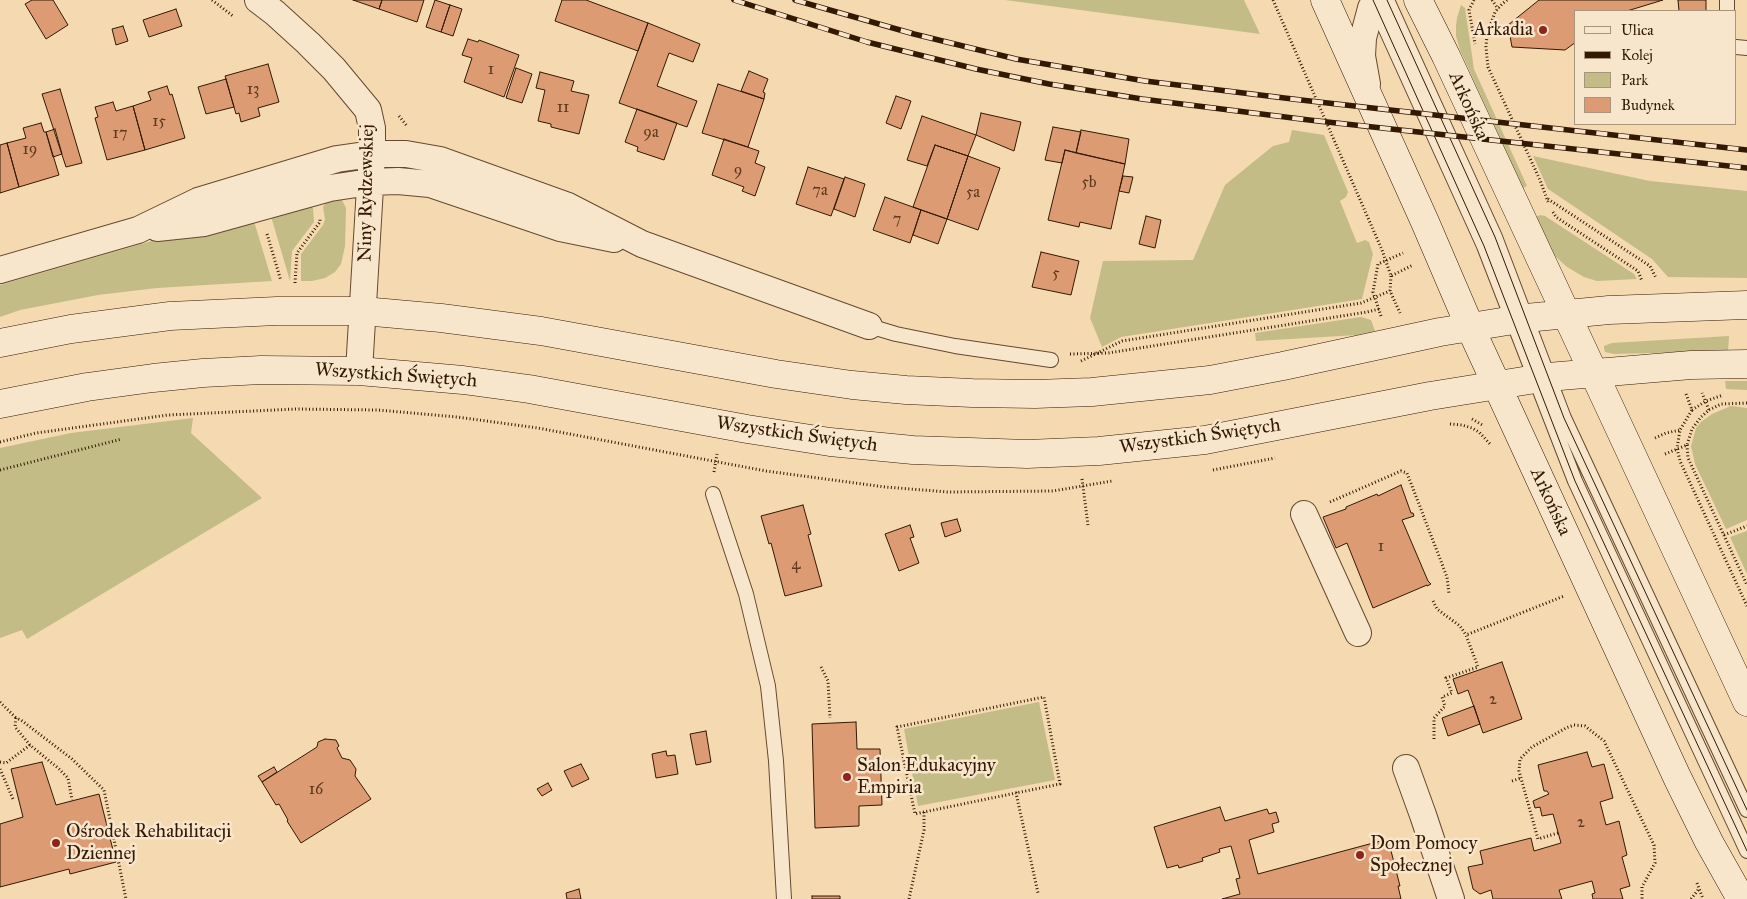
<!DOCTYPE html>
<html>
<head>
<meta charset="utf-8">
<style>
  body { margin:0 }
  #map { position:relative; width:1747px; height:899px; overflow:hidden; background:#f5d9b0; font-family:"IM FELL Great Primer",serif }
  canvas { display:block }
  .legend { position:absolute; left:1574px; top:10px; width:162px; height:115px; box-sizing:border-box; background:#f8e6cc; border:1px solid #a9947c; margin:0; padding:6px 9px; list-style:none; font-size:15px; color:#331904 }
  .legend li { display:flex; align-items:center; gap:10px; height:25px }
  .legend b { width:25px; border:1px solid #a9947c }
</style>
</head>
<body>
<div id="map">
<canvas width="1747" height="899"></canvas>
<ul class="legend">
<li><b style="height:6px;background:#f8e6cc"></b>Ulica</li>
<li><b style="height:6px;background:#331904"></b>Kolej</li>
<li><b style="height:14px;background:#c4bc86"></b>Park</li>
<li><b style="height:14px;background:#dc9b72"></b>Budynek</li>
</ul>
</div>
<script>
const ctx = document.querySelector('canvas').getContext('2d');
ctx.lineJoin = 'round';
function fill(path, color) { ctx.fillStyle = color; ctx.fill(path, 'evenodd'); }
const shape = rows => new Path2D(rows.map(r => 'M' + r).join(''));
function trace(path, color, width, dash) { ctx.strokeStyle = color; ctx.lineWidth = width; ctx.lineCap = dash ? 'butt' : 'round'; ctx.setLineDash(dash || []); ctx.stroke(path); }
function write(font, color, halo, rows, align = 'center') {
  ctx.font = font + ' "IM FELL Great Primer",serif'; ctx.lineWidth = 5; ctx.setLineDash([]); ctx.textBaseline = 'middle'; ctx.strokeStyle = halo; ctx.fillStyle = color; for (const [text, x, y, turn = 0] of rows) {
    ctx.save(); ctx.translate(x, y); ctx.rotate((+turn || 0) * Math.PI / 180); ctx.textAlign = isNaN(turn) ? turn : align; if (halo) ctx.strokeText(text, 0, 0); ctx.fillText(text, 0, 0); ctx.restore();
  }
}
const green = shape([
  [1005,0,1244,0,1260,34],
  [1461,5,1465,8,1474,69,1527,186,1523,188,1460,50,1456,36,1456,26,1457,18],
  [1292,130,1324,135,1348,192,1346,197,1340,201,1357,243,1365,240,1369,242,1373,254,1362,299,1121,337,1102,347,1090,318,1103,261,1193,260,1225,185,1273,146,1289,142],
  [1533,156,1650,181,1747,191,1747,278,1668,277,1652,259,1548,189],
  [330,196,342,200,346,208,345,246,341,264,335,272,325,278,312,281,301,281,301,254,323,225,325,219,323,207],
  [305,202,313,208,314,222,292,251,290,281,270,213],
  [1540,215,1545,216,1634,274,1637,279,1597,281,1584,277,1567,267,1555,256,1551,249,1536,217],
  [253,218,272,281,157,288,98,295,20,310,0,317,0,285,148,242,206,230],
  [1361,317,1371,320,1375,331,1357,335,1256,341,1255,333],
  [1729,336,1728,351,1614,354,1605,352,1604,348,1604,346,1612,343],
  [1725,381,1747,381,1747,390,1726,389],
  [1731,406,1747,408,1747,520,1726,529,1695,464,1691,446,1696,428,1701,422,1712,414],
  [193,418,191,433,262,498,27,639,22,630,0,638,0,448,71,433],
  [1747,531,1747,574,1730,537],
  [1039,702,1055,780,918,806,904,729]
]);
const building = shape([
  [32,0,53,0,68,25,46,39,25,4,32,0],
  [353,0,382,0,379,9,353,0],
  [382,0,424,0,417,22,379,9,382,0],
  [435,0,450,5,441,32,426,27,435,0],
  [562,0,586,0,648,23,638,51,555,21,562,0],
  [1539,0,1663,0,1627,11,1576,11,1576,42,1565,50,1512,47,1508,25,1539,0],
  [1678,0,1706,0,1706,11,1679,11,1678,0],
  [450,5,462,9,453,36,441,32,450,5],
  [176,9,182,26,149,37,143,20,176,9],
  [648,23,700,44,693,62,669,53,657,86,697,101,687,127,619,103,648,23],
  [123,26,128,41,116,45,112,29,123,26],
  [468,39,478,42,479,40,519,55,504,97,464,82,472,58,462,55,468,39],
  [268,64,279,102,258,108,260,116,241,122,239,113,236,114,225,76,268,64],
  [516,68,532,74,522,103,506,98,516,68],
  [749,71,768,79,763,92,765,93,764,99,741,91,749,71],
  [540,72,574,81,571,91,589,95,579,134,551,127,551,124,538,121,545,90,536,88,540,72],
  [226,79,234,107,206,114,198,87,226,79],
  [718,84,764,99,748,147,702,133,718,84],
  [167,86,170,95,172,94,185,138,145,150,133,106,151,100,148,92,167,86],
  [60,89,82,163,66,167,42,94,60,89],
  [896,96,911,101,901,129,886,123,896,96],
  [113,102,116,111,133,106,145,150,107,160,95,118,98,117,95,107,113,102],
  [637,109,677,123,664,160,637,151,638,147,625,142,637,109],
  [981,113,1021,122,1014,151,976,135,981,113],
  [922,116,976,135,968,156,935,145,927,166,907,160,922,116],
  [41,123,44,132,46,132,59,175,19,187,7,143,26,138,23,128,41,123],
  [1053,127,1081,132,1076,153,1065,150,1062,163,1045,160,1053,127],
  [55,129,62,154,53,157,46,132,55,129],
  [1081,130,1129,139,1125,164,1076,153,1081,130],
  [724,139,759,151,755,163,765,167,755,196,742,191,744,187,712,175,724,139],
  [7,143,19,187,0,193,0,145,7,143],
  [935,145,968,156,947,219,913,207,935,145],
  [1065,150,1125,164,1111,229,1080,222,1079,227,1048,220,1065,150],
  [968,156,1000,168,978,230,947,219,968,156],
  [808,167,844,179,831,216,796,204,808,167],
  [1123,176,1133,177,1129,193,1119,191,1123,176],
  [845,177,865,184,855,217,834,209,845,177],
  [885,197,921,210,910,243,873,230,885,197],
  [921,210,947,219,938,244,913,235,921,210],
  [1146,216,1161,220,1155,248,1139,244,1146,216],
  [1041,252,1079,261,1071,295,1032,287,1041,252],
  [1401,485,1411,513,1413,513,1414,516,1402,520,1428,581,1431,584,1427,586,1427,585,1373,608,1347,543,1336,548,1323,517,1346,509,1346,507,1377,494,1378,496,1401,485],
  [803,505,811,534,808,535,822,586,785,596,771,543,769,544,761,516,803,505],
  [957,519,961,531,945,537,941,523,957,519],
  [910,525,914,537,910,538,919,563,899,571,885,534,910,525],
  [1502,662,1522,719,1483,733,1468,690,1458,694,1453,679,1502,662],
  [1474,706,1480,724,1448,736,1442,718,1474,706],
  [856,722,857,749,880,749,882,805,859,806,859,826,815,828,812,724,856,722],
  [706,731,711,762,696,765,690,734,706,731],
  [325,739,336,740,339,746,337,748,342,758,350,760,356,769,355,776,371,799,301,843,287,821,288,820,279,804,276,805,262,782,317,747,318,742,325,739],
  [666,751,667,756,675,755,678,774,656,778,652,754,666,751],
  [1587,752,1592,767,1604,764,1613,798,1600,802,1606,825,1619,821,1627,855,1622,857,1630,886,1620,889,1623,899,1593,899,1592,894,1595,893,1592,881,1559,890,1562,899,1493,899,1491,890,1480,894,1473,889,1468,867,1483,864,1480,851,1531,838,1534,851,1561,843,1553,814,1542,816,1540,807,1535,808,1533,801,1549,794,1547,791,1544,791,1538,765,1587,752],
  [42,762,56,805,99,794,116,862,70,874,69,869,0,887,0,824,23,817,11,769,42,762],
  [581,764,589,779,572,787,564,771,581,764],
  [274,767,277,772,262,782,258,776,274,767],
  [548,783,552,790,542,796,537,789,548,783],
  [1220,807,1225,821,1267,809,1269,814,1276,812,1279,822,1272,824,1274,832,1249,840,1258,874,1388,839,1400,886,1398,886,1401,899,1222,899,1240,894,1236,879,1240,878,1231,846,1219,849,1220,852,1202,858,1203,861,1179,868,1178,865,1167,868,1154,827,1220,807],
  [579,889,581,899,567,899,566,893,579,889],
  [812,896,840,896,840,899,812,899,812,896]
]);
const path = shape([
  [212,0,233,16],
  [1273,0,1382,250,1391,276,1413,265],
  [1474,0,1469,10,1475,44],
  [1492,0,1498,9],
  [1507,0,1502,4,1495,12,1487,35,1486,47,1488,67,1540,180,1548,202],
  [399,116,407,126],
  [1548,199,1650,266,1656,278],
  [1553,212,1556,217,1638,271,1642,281],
  [267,234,281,281],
  [1391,276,1390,291,1400,313],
  [295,283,297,253,320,222,320,219],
  [1381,316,1373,292,1378,264,1403,253],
  [1070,354,1108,353,1367,312,1379,309],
  [1081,361,1122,341,1361,303,1390,291],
  [1686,394,1692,410,1680,430,1677,448,1680,461,1747,606],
  [1692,410,1706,401,1723,395],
  [1709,410,1721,404,1747,403],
  [1472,419,1484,426],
  [1450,424,1462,425,1472,428,1479,432,1490,444],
  [1655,438,1666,433,1680,430],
  [0,442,36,433,168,415,296,409,378,410,457,417,538,428,766,471,885,487,948,492,1053,491,1112,481],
  [1687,445,1688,458,1747,585],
  [1665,454,1687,445,1692,429,1701,417,1709,410,1702,393],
  [0,470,122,439],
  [1213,470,1275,458],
  [714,472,717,454],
  [1082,479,1088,525],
  [1330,502,1401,471,1407,473,1447,577,1449,594],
  [1724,535,1747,526],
  [1433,601,1437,609,1460,626,1466,635],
  [821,667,828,681,830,718],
  [0,702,16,718],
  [1434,739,1434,718,1445,706,1442,697,1452,693,1446,678,1478,667,1466,635,1564,596],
  [30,745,15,727,16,718,21,720,72,759,104,790,126,899],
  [0,762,6,763,30,745,58,768,68,778,72,800],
  [0,769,13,799],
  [1512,781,1521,778],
  [924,812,915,814,897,727,1044,697,1060,784,1016,793],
  [1558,833,1538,839,1519,771,1520,759,1532,747,1566,728,1574,725,1585,726,1604,741,1654,845,1655,863,1642,887,1642,899],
  [1697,883,1703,899],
  [909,899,924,830,924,812,1016,793,1038,893],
  [1691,899,1698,890]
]);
const lane = shape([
  [1387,0,1495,237,1564,418,1747,810],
  [1374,3,1484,246,1575,481,1747,851],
  [1727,11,1727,0],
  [1736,47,1747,48],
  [869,326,896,334,955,346,1051,360],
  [713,494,746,594,768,686,776,761,784,899]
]);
const street = shape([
  [258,0,275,13,308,43,334,69,368,110,372,128,372,154,359,371],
  [1367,84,1362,56,1363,38,1371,8,1376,0],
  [157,228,204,223,330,188,370,182,398,181,430,184,560,228,614,239],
  [0,270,138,230,198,201,337,159,372,154,406,154,440,160,568,206,642,244,869,326],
  [1304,514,1358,633],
  [1406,768,1423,815,1451,899]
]);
const secondary = shape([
  [1325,0,1425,222,1470,327,1677,777,1709,842,1741,899],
  [1418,0,1446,56,1747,702],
  [0,343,71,329,170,316,277,311,363,311,441,318,541,331,776,374,852,385,906,390,972,393,1035,394,1092,392,1210,380,1283,366,1440,332,1526,318,1609,310,1747,305],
  [0,404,87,387,153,378,203,373,261,370,359,371,463,380,529,389,747,429,830,442,913,450,1027,454,1099,451,1205,440,1430,396,1548,377,1691,365,1747,364]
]);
const tram = shape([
  [1373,0,1484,246,1575,481,1747,851],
  [1387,0,1495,237,1564,418,1747,810]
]);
const rail = shape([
  [734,0,867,42,976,69,1049,84,1142,99,1309,120,1747,168],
  [795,0,914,34,1016,59,1145,81,1301,100,1747,150]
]);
const markers = [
  [1543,30,5,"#8f2418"],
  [847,777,5,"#8f2418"],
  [56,843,5,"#8f2418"],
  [1360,855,5,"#8f2418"]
];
const numberNames = [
  ["1",491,70],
  ["13",253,90],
  ["11",563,108],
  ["15",159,122],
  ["9a",651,133],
  ["17",120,134],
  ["19",30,150],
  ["9",738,171],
  ["5b",1089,183],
  ["7a",820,191],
  ["5a",973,193],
  ["7",897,220],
  ["5",1056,274],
  ["1",1381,547],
  ["4",796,565],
  ["2",1493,700],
  ["16",316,790],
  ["2",1581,823]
];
const poiNames = [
  ["Arkadia",1533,30,"right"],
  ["Salon Edukacyjny",857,766],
  ["Empiria",857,788],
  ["Ośrodek Rehabilitacji",66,832],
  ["Dziennej",66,854],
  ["Dom Pomocy",1370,844],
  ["Społecznej",1370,866]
];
const streetNames = [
  ["Arkońska",1468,106,66],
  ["Niny Rydzewskiej",367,193,-89],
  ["Wszystkich Świętych",396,376,4],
  ["Wszystkich Świętych",797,435,8],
  ["Wszystkich Świętych",1200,437,-8],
  ["Arkońska",1550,502,65]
];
fill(green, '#c4bc86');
fill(building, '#dc9b72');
trace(building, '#331904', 1);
trace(lane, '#64492f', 16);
trace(street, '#64492f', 28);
trace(secondary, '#331904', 29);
trace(path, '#331904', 3, [1, 2.5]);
trace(lane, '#f8e6cc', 14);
trace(street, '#f8e6cc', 26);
trace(secondary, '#f8e6cc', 28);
trace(tram, '#331904', 1);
trace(rail, '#331904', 5.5);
trace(rail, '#f8e6cc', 4, [11]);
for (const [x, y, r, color] of markers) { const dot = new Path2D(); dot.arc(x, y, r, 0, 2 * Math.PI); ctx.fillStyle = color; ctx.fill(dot); trace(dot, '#f8e6cc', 2); }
write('16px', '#5d3a20', null, numberNames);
write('19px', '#331904', '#f8e6cc', poiNames, 'left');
write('19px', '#331904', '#f8e6cc', streetNames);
</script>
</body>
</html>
